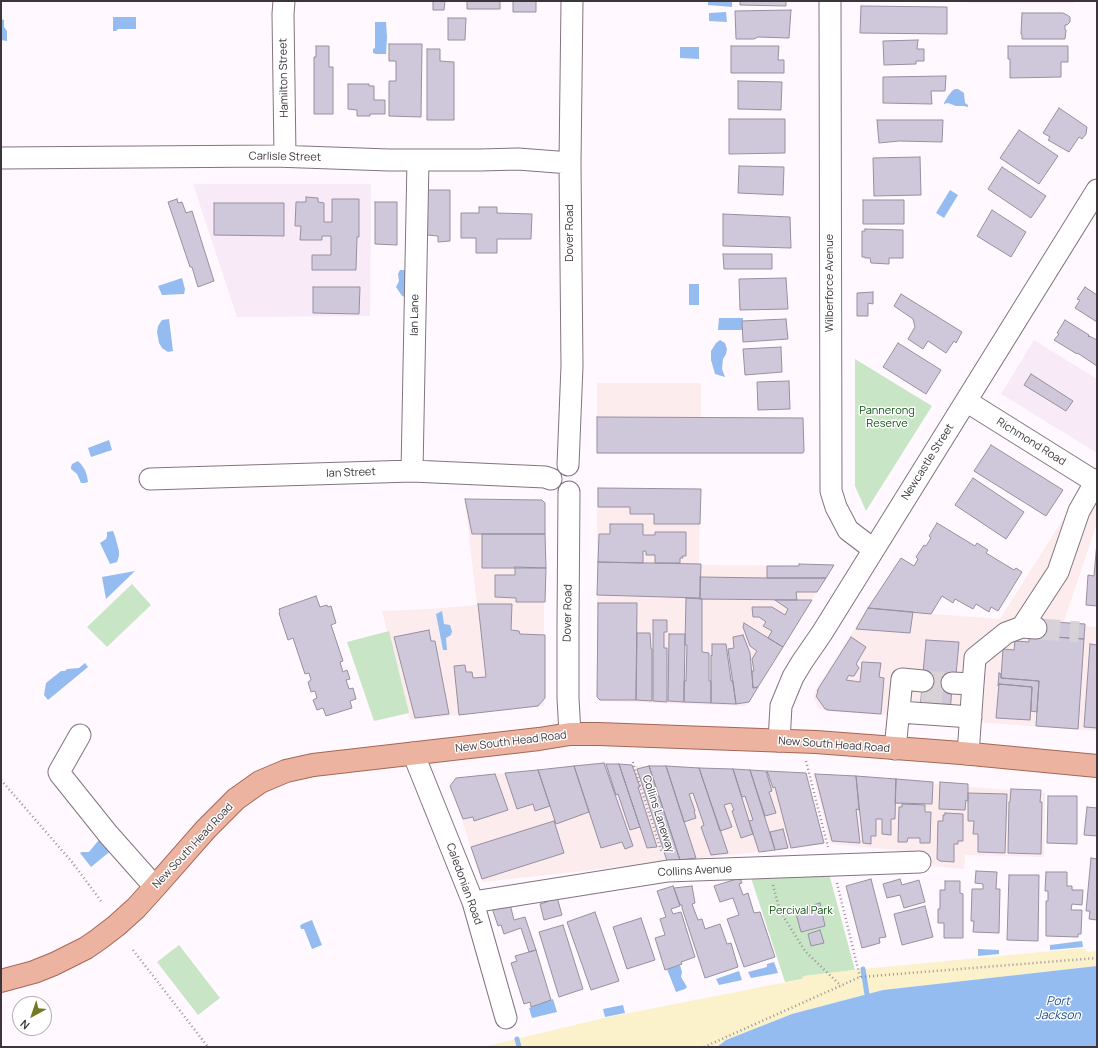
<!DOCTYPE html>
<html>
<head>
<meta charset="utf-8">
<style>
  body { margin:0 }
  #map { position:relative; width:1098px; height:1048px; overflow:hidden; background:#fff8fe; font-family:Manrope,sans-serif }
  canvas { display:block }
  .frame { position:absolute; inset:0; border:2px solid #3c353b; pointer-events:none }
  .north { position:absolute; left:12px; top:996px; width:40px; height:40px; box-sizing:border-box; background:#fff; border:1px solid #b1aeb1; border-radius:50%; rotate:220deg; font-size:11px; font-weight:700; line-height:16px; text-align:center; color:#3c353b }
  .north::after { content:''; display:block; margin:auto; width:14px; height:18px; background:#747922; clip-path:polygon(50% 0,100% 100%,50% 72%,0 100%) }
</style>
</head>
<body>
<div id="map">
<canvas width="1098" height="1048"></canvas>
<div class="frame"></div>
<div class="north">N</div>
</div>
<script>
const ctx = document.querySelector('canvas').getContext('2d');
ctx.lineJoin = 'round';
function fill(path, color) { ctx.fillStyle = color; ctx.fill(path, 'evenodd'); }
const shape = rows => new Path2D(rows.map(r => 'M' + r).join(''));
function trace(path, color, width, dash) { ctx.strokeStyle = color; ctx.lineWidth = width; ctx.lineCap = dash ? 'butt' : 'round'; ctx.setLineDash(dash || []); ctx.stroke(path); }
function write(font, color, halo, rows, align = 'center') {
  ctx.font = font + ' Manrope,sans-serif'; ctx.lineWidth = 3; ctx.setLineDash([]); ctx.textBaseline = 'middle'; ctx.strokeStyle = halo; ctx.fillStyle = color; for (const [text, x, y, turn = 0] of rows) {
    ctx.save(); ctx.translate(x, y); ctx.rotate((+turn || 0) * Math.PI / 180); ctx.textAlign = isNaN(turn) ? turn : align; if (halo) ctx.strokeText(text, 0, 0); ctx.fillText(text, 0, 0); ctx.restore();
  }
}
const commercial = shape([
  [597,383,701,383,701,418,802,419,802,454,597,454],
  [597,489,700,490,699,565,833,566,746,706,597,701],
  [1075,500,1086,507,1097,508,1097,523,1063,624,1097,627,1097,731,826,711,818,708,814,699,814,694,816,690,867,609,1000,619],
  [465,501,544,501,544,706,410,720,382,611,430,609,477,605],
  [594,764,805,773,823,845,482,882,451,786,456,778],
  [813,774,1045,793,1044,857,965,855,964,869,920,865,921,852,830,844]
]);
const built = shape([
  [967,1,1074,1,1074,3,967,3],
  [193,184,371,184,370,316,237,317],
  [1034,340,1097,379,1097,453,1001,394]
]);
const green = shape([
  [855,359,932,406,866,511,855,486],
  [132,584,151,605,107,647,87,627],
  [389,631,409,713,374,721,347,642],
  [828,870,855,970,804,976,802,979,785,982,751,878],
  [179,945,220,998,198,1015,157,962]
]);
const sand = shape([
  [1084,948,1087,952,1097,951,1097,966,883,990,792,1014,726,1040,717,1047,483,1047,604,1018,802,979,804,976,863,969]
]);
const water = shape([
  [708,1,732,1,732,7,708,5],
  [726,12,727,22,709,21,709,13],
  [113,17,136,17,136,29,118,29,116,31,113,31],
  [1,19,4,20,4,27,7,31,7,41,1,40],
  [375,22,386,22,387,37,386,54,376,54,373,53,373,49,375,48],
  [680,47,699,47,699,59,680,58],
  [955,89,958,89,964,93,965,103,968,105,968,107,964,106,956,106,948,103,944,104,944,103,948,96,952,91],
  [950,190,958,195,944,218,936,213],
  [400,270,407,270,406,297,402,296,396,287,399,281,398,274],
  [182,278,185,289,184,294,162,295,158,286],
  [689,284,699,284,699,305,689,305],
  [719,318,743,318,743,330,718,330],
  [169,319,173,351,168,352,162,348,159,343,157,332,158,326,162,320],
  [720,340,725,343,727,349,726,354,723,359,722,369,725,377,715,374,711,360,711,351,716,343],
  [109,440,112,450,91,457,88,448],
  [78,461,81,464,85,470,87,476,88,482,85,483,81,483,77,474,71,469,71,467,72,464],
  [113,531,115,536,119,551,119,556,117,562,110,564,100,543,106,539,107,536,107,532],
  [135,571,106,599,102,577],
  [442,611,444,624,450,625,452,631,451,635,446,638,447,650,443,650,436,614],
  [85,663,88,667,48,700,44,695,46,683,61,671,65,671,67,669,79,668],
  [102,836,113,849,91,867,80,853,82,852,89,852],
  [312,920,322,945,312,949,304,929,301,929,300,926,302,924],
  [1082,941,1083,947,1050,950,1050,945],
  [978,949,999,950,999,954,978,956],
  [774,962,778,973,751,978,748,972,767,967,767,964],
  [680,965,682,972,681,977,687,987,685,989,676,992,667,969],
  [1097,966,1097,1047,717,1047,726,1040,792,1014,883,990],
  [739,971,742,980,719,985,716,979],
  [553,999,557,1012,532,1018,529,1008],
  [623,1005,625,1013,605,1017,603,1009]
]);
const stream = shape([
  [863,969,868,1001],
  [517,1039,519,1047]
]);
const building = shape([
  [433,1,445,1,444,10,433,10,433,1],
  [467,1,500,1,500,9,467,9,467,1],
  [513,1,536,1,536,12,513,12,513,1],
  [740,1,786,1,786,6,740,5,740,1],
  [861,6,947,7,947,34,860,33,861,6],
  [791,10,789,38,758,37,754,39,736,39,735,11,791,10],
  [1022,13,1063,13,1067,15,1070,17,1070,22,1067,25,1065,25,1065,30,1066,30,1065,39,1022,39,1022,35,1021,34,1022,13],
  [448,18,466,18,465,40,448,40,448,18],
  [918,40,917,49,924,49,924,61,916,61,916,64,884,65,883,41,918,40],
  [389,44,422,44,421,117,389,116,389,81,396,81,396,61,389,61,389,44],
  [316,46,329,46,329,67,333,67,333,114,314,114,314,57,316,57,316,46],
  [731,46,779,46,778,60,784,60,784,73,731,73,731,46],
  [1008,46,1068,46,1068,62,1061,62,1061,77,1010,78,1010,59,1008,59,1008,46],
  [427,49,440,49,440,61,454,62,454,120,427,120,427,49],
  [946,76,945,91,931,91,932,104,883,103,883,77,946,76],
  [738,81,782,82,781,110,738,109,738,81],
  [348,84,369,84,369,86,374,86,374,100,385,100,385,114,370,114,370,116,357,116,357,110,348,109,348,84],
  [1059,108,1087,127,1086,134,1082,139,1079,137,1069,152,1048,140,1050,137,1043,133,1059,108],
  [729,119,785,119,785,153,729,154,729,119],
  [877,120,943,120,942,142,899,141,879,143,877,120],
  [1019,130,1058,156,1039,184,1000,158,1019,130],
  [920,157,921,195,874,196,873,158,920,157],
  [739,166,784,167,783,195,738,193,739,166],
  [1002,167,1046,196,1031,218,988,189,1002,167],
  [427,190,450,190,450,241,438,242,438,236,427,235,427,190],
  [306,197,318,198,318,202,324,203,324,222,332,222,332,199,359,199,359,237,357,237,356,270,312,270,312,255,331,255,331,236,322,236,322,240,300,240,301,226,295,226,296,202,306,202,306,197],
  [177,199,178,203,182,202,186,213,192,211,214,281,198,287,192,267,190,267,168,202,177,199],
  [863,200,904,200,904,224,863,224,863,200],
  [375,202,397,202,397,245,375,244,375,202],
  [214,203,284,203,284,236,214,235,214,203],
  [479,207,497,207,497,213,532,214,531,239,497,239,497,253,476,253,476,238,461,238,461,213,479,213,479,207],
  [992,210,1026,232,1011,257,977,236,992,210],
  [723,214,790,217,791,248,723,246,723,214],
  [865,229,903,230,903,258,889,258,889,264,871,263,870,258,865,258,865,257,862,257,862,231,865,231,865,229],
  [723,254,772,254,772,269,724,269,723,254],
  [786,278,788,309,740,310,739,279,786,278],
  [313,287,360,287,359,314,313,313,313,287],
  [1085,287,1097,295,1097,322,1075,308,1080,300,1077,299,1085,287],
  [873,292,873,304,868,303,868,316,857,316,857,293,873,292],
  [901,294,962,332,956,343,954,341,946,353,928,341,923,349,908,339,915,327,913,319,894,306,901,294],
  [786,319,788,339,743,342,742,321,786,319],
  [1065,320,1089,335,1088,336,1089,337,1089,336,1097,340,1097,366,1079,354,1077,353,1077,354,1054,340,1059,334,1057,333,1065,320],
  [898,343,941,370,926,394,883,367,898,343],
  [781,347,782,372,745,375,743,349,781,347],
  [1031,374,1073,401,1066,411,1024,385,1031,374],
  [789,381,790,409,758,410,757,382,789,381],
  [597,417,803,418,804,451,803,453,597,453,597,417],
  [991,445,1063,490,1046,516,974,471,991,445],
  [973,478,1024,512,1006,539,955,505,973,478],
  [598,488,701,489,700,524,654,524,654,514,630,514,630,507,598,507,598,488],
  [465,499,542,500,545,503,545,534,472,534,465,499],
  [937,523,975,546,977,543,988,550,986,553,1014,570,1016,568,1022,572,998,611,991,607,989,612,976,604,973,609,955,599,953,603,942,596,931,614,868,608,901,558,914,566,918,559,916,557,924,545,926,546,931,538,929,536,937,523],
  [610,524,643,524,643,535,655,535,655,532,686,532,686,556,682,556,683,558,680,558,680,563,655,563,655,555,646,555,646,551,643,551,643,563,598,562,599,534,610,534,610,524],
  [482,534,545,534,546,568,482,568,482,534],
  [1097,542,1097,606,1086,605,1088,575,1094,576,1097,542],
  [598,562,701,564,700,598,597,595,598,562],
  [799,564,834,565,826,578,767,578,767,566,799,566,799,564],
  [515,567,546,568,545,602,516,602,516,598,495,597,495,575,515,575,515,567],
  [700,577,767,578,826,578,817,592,796,592,797,600,700,599,700,577],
  [316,596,320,607,327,605,328,607,331,606,336,623,331,625,343,661,340,662,343,672,347,670,350,679,346,680,349,689,353,688,356,699,350,701,352,708,326,716,323,708,317,710,313,700,317,698,315,691,311,692,308,682,311,680,309,673,305,674,293,638,288,640,279,613,280,612,279,609,316,596],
  [686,598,702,599,702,652,709,653,709,681,711,681,711,703,684,702,684,681,686,681,687,645,685,645,686,598],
  [775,600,812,600,783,647,768,638,772,631,763,626,766,622,759,617,753,617,752,607,772,607,785,615,788,609,775,600],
  [598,603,637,603,636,700,600,700,597,697,598,603],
  [478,604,512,604,511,630,519,631,520,634,545,635,545,698,538,706,459,715,454,666,465,665,466,672,472,672,473,678,486,677,478,604],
  [868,608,913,612,910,633,856,629,868,608],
  [653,620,667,620,667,632,664,632,664,648,667,648,667,702,653,701,653,620],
  [1039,621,1085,624,1084,639,1038,636,1039,621],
  [744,623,783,647,758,687,753,688,752,671,754,671,752,659,757,651,750,646,743,627,744,623],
  [429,630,431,641,435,641,449,714,415,718,394,637,429,630],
  [637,633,650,633,651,649,652,649,652,701,636,700,637,633],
  [669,634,685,634,684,702,668,701,669,634],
  [743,635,750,653,753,688,758,687,749,702,736,704,728,649,734,648,733,637,743,635],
  [1029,635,1084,639,1078,729,1036,726,1039,681,1001,678,1003,649,1014,650,1015,641,1029,642,1029,635],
  [851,637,866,647,856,664,859,668,854,676,851,676,849,675,846,680,860,682,862,662,881,663,879,677,884,678,881,714,827,710,827,709,825,709,816,696,817,695,817,694,818,691,817,691,820,686,851,637],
  [926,640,959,642,956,675,923,673,926,640],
  [712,644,726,644,731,681,733,681,736,704,711,703,711,655,712,656,712,644],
  [1090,644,1097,645,1097,728,1084,727,1090,644],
  [923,673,953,675,950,713,920,711,923,673],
  [999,673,1001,674,1001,678,1039,681,1037,712,1031,711,1032,687,999,684,998,686,999,673],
  [999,684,1032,687,1030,720,996,718,999,684],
  [604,763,633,846,625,849,622,842,601,848,574,766,604,763],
  [606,764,619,764,640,827,630,830,618,794,616,795,606,764],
  [619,764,632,765,640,787,638,787,657,847,647,848,619,764],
  [574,766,589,812,556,824,538,770,574,766],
  [649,766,680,860,667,861,637,769,649,766],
  [649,766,666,766,696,858,680,860,649,766],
  [666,766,699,768,728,853,711,855,701,827,704,825,693,793,689,794,695,811,694,811,696,818,684,822,666,766],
  [699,768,733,769,753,834,741,838,732,811,734,810,731,803,724,805,732,827,720,831,699,768],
  [733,769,750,770,775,850,759,852,749,821,753,820,745,796,742,797,733,769],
  [538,770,550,806,535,811,533,804,517,809,505,773,538,770],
  [750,770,766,771,772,791,769,792,776,813,765,816,750,770],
  [767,771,806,773,824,843,791,848,775,787,773,788,767,771],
  [495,774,508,810,474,821,473,817,463,819,450,786,456,778,495,774],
  [815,774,856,776,859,810,856,809,860,843,832,841,815,774],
  [856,776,896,779,895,819,891,819,891,835,882,834,882,819,876,819,876,836,871,836,871,844,863,843,856,776],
  [896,779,933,782,932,804,895,803,896,779],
  [940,782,968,784,968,801,966,800,965,810,939,809,940,782],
  [1011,789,1041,790,1040,802,1042,802,1041,854,1008,853,1009,802,1010,802,1011,789],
  [968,793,1007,794,1005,853,978,852,978,834,973,834,974,821,968,821,968,793],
  [1048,796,1077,796,1077,844,1047,843,1048,796],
  [902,804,925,805,925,812,931,812,930,843,920,843,920,838,908,838,907,842,898,842,899,807,902,807,902,804],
  [1087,807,1097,808,1097,836,1084,835,1087,807],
  [945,813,963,814,963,841,958,841,958,844,954,844,954,862,940,861,937,859,938,821,943,821,943,815,945,815,945,813],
  [554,821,564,853,482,879,471,847,554,821],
  [783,829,788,848,775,850,770,832,783,829],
  [1091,858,1097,859,1097,920,1089,919,1090,911,1086,911,1091,858],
  [976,871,997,872,996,889,1000,889,999,933,973,932,974,921,971,921,972,889,983,889,983,884,975,883,976,871],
  [1046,872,1067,872,1067,886,1072,886,1072,890,1083,890,1082,905,1072,904,1071,910,1082,910,1081,934,1078,934,1078,937,1046,936,1046,901,1048,901,1048,891,1045,891,1046,872],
  [1009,875,1039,875,1038,941,1007,940,1009,875],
  [740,878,742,883,739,884,743,895,748,893,754,913,760,912,775,957,744,967,727,919,739,915,733,898,720,902,714,886,740,878],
  [871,879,886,937,879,938,880,943,862,948,846,886,871,879],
  [900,879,902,885,919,880,925,902,904,908,900,895,887,898,883,884,900,879],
  [945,881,960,881,960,893,963,894,963,938,944,938,944,923,938,923,938,909,940,909,940,890,945,890,945,881],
  [673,886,680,906,671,909,673,914,681,912,695,957,681,962,682,964,665,970,655,938,665,935,660,919,666,917,657,891,673,886],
  [692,886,695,903,692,904,698,920,702,919,705,929,720,924,727,944,731,943,738,967,705,978,682,908,682,905,680,905,674,888,692,886],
  [557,897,562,915,544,920,540,904,547,902,547,900,557,897],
  [820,903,825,926,801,932,795,910,820,903],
  [510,904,514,920,525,917,536,950,529,952,521,928,504,934,501,925,498,926,491,905,510,904],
  [925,906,933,937,902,945,894,914,925,906],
  [595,912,619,981,591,990,567,922,595,912],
  [641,918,655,960,627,969,613,927,641,918],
  [563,925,583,989,559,997,539,932,563,925],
  [820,930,824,943,811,946,808,934,820,930],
  [536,950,551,1000,531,1007,530,1002,524,1004,511,963,517,961,515,956,536,950]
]);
const minorTunnel = shape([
  [1039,629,1079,632],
  [923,681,952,683],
  [921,701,951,703]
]);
const path = shape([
  [806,761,828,847],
  [633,762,634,767,662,853],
  [1,780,72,862,101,901],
  [837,883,860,977],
  [773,885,780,911,805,951,841,986],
  [133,950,208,1047],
  [704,1047,860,977,1097,958]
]);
const minor = shape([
  [284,1,283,14,285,156],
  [830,1,831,491,836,507,848,530,873,549],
  [1,158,274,156,389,160,480,160,518,159,570,163],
  [966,401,1089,478,1097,481],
  [568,465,572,366,570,163,572,1],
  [412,471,418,160],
  [150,479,412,471,545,477,551,479],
  [569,492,568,626,568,698,570,734],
  [1022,627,1058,572,1079,511,1096,481],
  [952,683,973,684,968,754],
  [973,684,975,658,1006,633,1022,627,1036,628],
  [899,712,971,717],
  [80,735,59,772,60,774,108,834,155,887],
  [779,741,781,706,793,677,802,662,822,633,1097,190],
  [895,749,902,679,923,681],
  [413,753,473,902,506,1018],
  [473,902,668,871,920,862]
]);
const major = shape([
  [1,981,34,972,54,964,86,948,99,939,116,926,136,908,155,887,206,829,236,799,260,782,286,771,313,765,539,739,570,734,598,734,816,742,961,753,1097,766]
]);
const streetNames = [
  ["Hamilton Street",284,78,-91],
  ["Carlisle Street",285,157,1],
  ["Dover Road",570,233,-90],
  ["Wilberforce Avenue",830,283,-90],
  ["Ian Lane",415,315,-89],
  ["Richmond Road",1031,442,32],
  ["Newcastle Street",928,462,-58],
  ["Ian Street",351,473,-2],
  ["Dover Road",568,613,-89],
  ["New South Head Road",511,742,-7],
  ["New South Head Road",834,745,4],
  ["Collins Laneway",658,814,72],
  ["New South Head Road",193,846,-47],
  ["Collins Avenue",695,871,-3],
  ["Caledonian Road",464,884,70]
];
const parkNames = [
  ["Pannerong",887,411],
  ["Reserve",887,424],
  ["Percival Park",801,911]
];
const waterNames = [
  ["Port",1058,1002],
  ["Jackson",1058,1016]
];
fill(commercial, '#fcecee');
fill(built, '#f8ebf7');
fill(green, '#c8e5c6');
fill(sand, '#fbf1cb');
fill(water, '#94bcf1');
trace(stream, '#94bcf1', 5);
fill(building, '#cfc8db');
trace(building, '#9690a1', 1);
trace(minorTunnel, '#d8d1d7', 21, [21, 10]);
trace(minor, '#827481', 23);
trace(major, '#a66654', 24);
trace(path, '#989197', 2.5, [1, 3]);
trace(minor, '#fff', 21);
trace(major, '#ecb3a0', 22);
write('11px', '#3c353b', '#fff', streetNames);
write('11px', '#0e5310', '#fff', parkNames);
write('italic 12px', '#1e5191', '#fff', waterNames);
</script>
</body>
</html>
